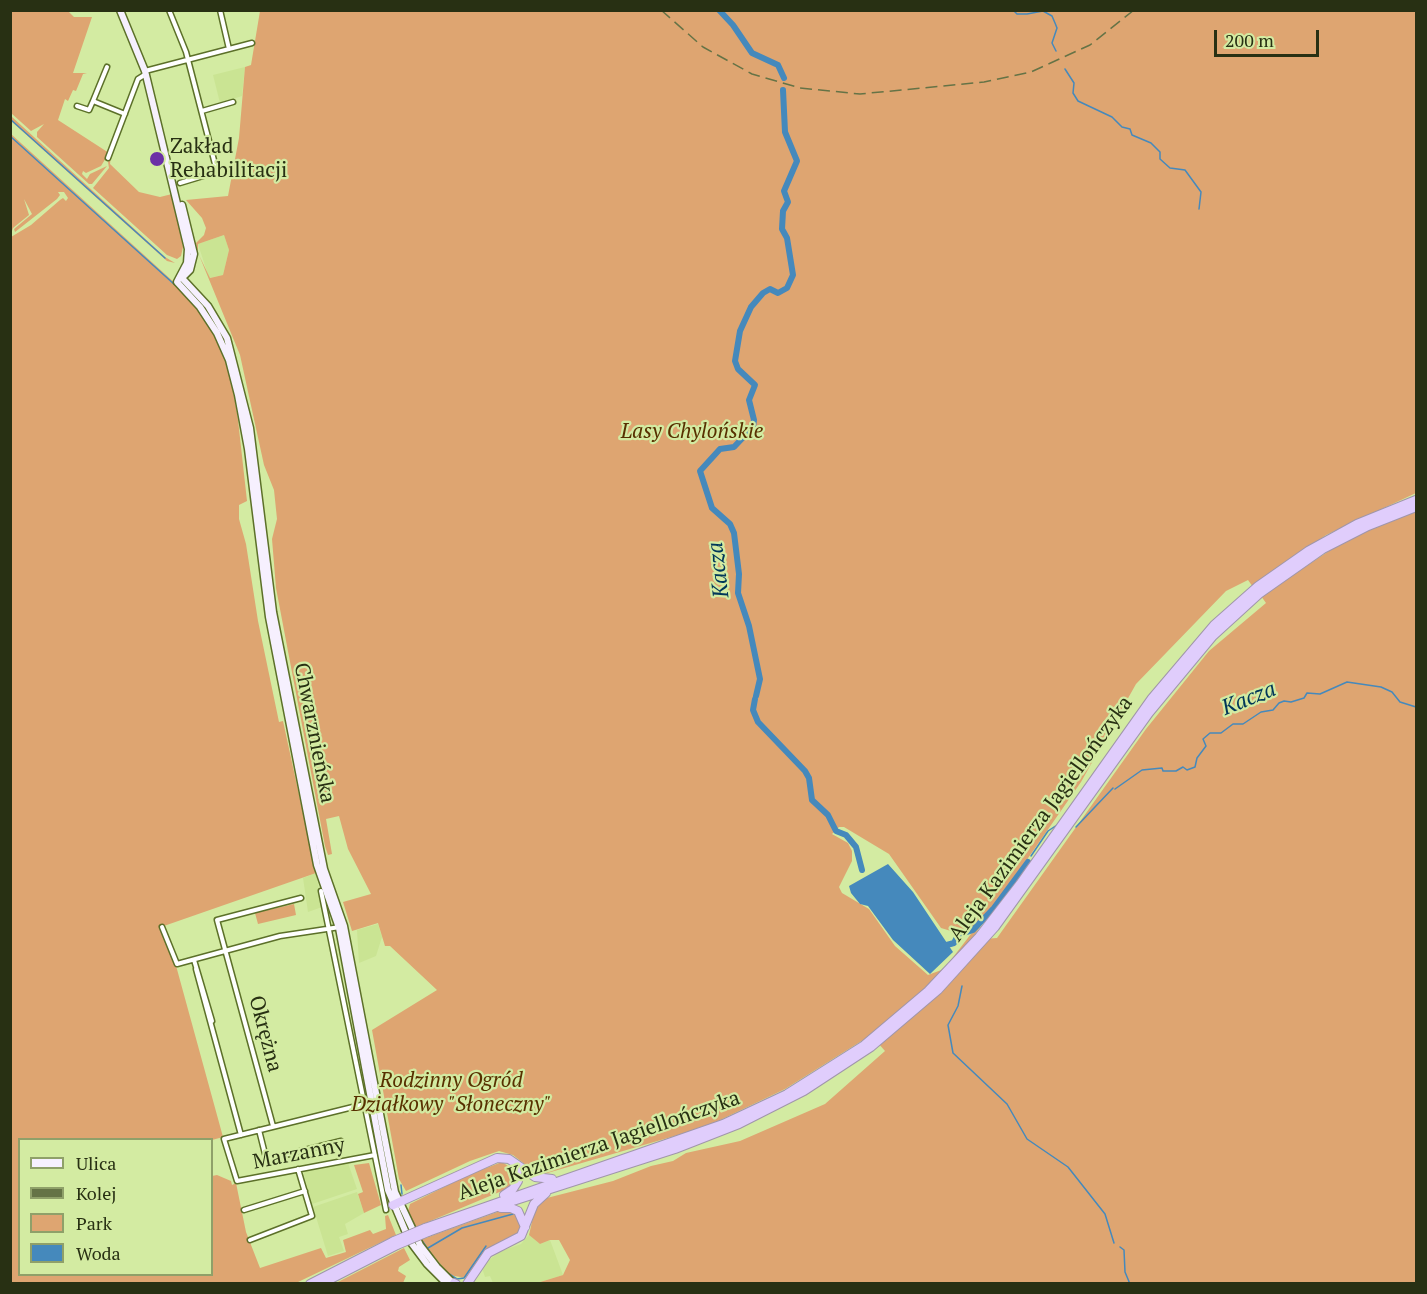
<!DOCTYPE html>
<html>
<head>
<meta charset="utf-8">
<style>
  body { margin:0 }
  #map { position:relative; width:1427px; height:1294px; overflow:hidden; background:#d3eba2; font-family:"PT Serif",serif }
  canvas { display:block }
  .frame { position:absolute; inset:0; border:12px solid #283013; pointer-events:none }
  .legend { position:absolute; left:18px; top:1138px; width:195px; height:138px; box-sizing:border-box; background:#d3eba2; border:2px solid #8fa069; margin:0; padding:8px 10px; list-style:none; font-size:18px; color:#283013 }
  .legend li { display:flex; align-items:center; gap:12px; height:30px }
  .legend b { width:30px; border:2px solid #8fa069 }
  .scale { position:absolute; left:1214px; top:30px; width:105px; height:27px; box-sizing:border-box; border:3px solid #283013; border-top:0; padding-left:8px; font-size:18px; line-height:21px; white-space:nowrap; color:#283013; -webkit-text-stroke:4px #d3eba2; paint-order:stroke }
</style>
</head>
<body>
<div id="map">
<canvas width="1427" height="1294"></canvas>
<div class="frame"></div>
<ul class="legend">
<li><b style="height:8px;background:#f6f0fe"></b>Ulica</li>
<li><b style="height:8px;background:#657346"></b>Kolej</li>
<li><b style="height:16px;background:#dea571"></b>Park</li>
<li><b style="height:16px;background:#4589bc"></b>Woda</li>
</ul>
<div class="scale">200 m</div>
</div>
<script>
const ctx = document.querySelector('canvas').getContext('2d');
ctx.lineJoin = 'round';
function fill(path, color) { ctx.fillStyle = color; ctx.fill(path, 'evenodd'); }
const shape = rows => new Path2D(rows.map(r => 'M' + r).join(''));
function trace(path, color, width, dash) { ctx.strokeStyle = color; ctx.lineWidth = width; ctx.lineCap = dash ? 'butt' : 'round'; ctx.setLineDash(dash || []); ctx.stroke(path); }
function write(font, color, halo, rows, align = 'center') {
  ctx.font = font + ' "PT Serif",serif'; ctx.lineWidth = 4.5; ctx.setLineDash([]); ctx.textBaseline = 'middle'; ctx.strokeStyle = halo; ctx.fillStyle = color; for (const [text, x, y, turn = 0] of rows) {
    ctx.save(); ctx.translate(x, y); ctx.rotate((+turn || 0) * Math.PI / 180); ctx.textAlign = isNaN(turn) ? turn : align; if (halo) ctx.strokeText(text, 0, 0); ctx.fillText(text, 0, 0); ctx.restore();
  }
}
const built = shape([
  [245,67,242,96,220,103,213,75],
  [224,235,229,250,223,275,209,278,198,244],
  [316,873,322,907,308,912,303,878],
  [378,924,382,937,376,956,359,963,357,930],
  [348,1163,357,1189,312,1204,303,1171],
  [357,1192,364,1213,345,1224,348,1234,339,1237,344,1251,328,1256,313,1207],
  [529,1235,540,1244,550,1240,563,1275,537,1283,493,1283,490,1276,485,1277,482,1268,488,1261,499,1252,521,1244]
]);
const green = shape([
  [11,11,68,11,74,17,92,17,73,73,87,73,83,74,76,91,73,90,68,101,65,99,58,120,109,153,101,166,86,173,83,171,82,174,87,179,90,174,107,166,92,184,89,184,37,137,37,132,44,124,31,131,11,113],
  [260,11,1416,11,1416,493,1326,535,1253,587,1248,580,1226,591,1136,684,1081,782,971,940,997,938,1146,729,1209,651,1266,603,1261,596,1332,549,1365,531,1416,512,1416,1283,537,1283,563,1275,570,1260,559,1240,550,1240,540,1244,529,1235,534,1213,543,1199,613,1181,651,1166,673,1161,686,1153,740,1141,825,1104,885,1051,871,1035,785,1089,718,1121,678,1135,544,1174,536,1173,513,1155,499,1151,470,1161,406,1191,399,1179,372,1030,437,990,390,946,385,946,378,923,352,931,343,902,371,894,348,849,339,816,326,819,332,854,328,855,325,846,276,588,272,539,277,519,274,490,264,465,240,355,199,255,210,278,223,275,229,250,224,235,198,244,198,253,196,243,204,235,206,228,202,218,186,200,228,196,239,138,245,67,251,65],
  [839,827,844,827,889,854,941,928,951,931,974,930,944,969,928,975,895,946,869,909,842,893,839,887,852,861,852,851,848,843,832,834],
  [11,116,165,257,175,263,167,261,11,121],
  [11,134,177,285,200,310,218,341,231,377,238,420,247,501,239,505,239,519,246,544,258,621,279,722,283,721,316,873,161,927,175,962,223,1137,212,1140,20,1140,20,1274,212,1274,212,1176,217,1175,231,1181,232,1185,236,1183,246,1232,260,1268,321,1248,326,1258,346,1252,343,1240,370,1230,373,1234,386,1229,385,1216,388,1215,396,1235,296,1283,11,1283,11,237,31,225,60,200,63,198,66,201,68,198,64,192,58,192,60,195,57,199,15,232,14,229,32,214,24,199,29,215,13,228,11,234],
  [111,154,110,164,139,192,160,197,172,194,183,247,181,256,177,259,167,255,93,188,109,168,108,162],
  [294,904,296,915,258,924,255,913],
  [502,1162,514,1170,515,1177,509,1188,416,1227,408,1211,410,1204,468,1175],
  [369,1163,381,1205,364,1213,358,1194,363,1192,354,1165],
  [512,1210,523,1223,518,1234,486,1250,465,1278,450,1275,420,1240,500,1211],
  [404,1248,410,1260,399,1267,398,1271,406,1276,403,1283,336,1283]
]);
const water = shape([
  [888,864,913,892,953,952,930,974,893,940,868,906,860,904,851,893,849,886]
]);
const stream = shape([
  [1013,10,1017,14,1027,14,1043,11],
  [1043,11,1052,16,1055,23,1057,28,1052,43,1056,51],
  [1065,69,1074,83,1073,93,1078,101,1112,117,1122,127,1130,129,1132,135,1151,143,1160,152,1160,159,1170,168,1185,170,1201,192,1199,209],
  [10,119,165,258],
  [10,136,175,285],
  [1115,789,1142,770,1162,768,1163,771,1176,771,1183,767,1187,770,1195,767,1197,758,1206,746,1203,739,1210,733,1221,733,1233,724,1243,724,1261,712,1273,710,1279,703,1284,701,1291,702,1304,698,1307,693,1320,694,1347,682,1381,687,1392,692,1400,702,1416,707],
  [1076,827,1113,788],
  [1031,856,1048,831,1057,825],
  [962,986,958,1006,948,1025,953,1053,1007,1104,1027,1139,1068,1167,1105,1214,1114,1243],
  [401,1185,402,1194],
  [423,1242,433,1257],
  [1120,1247,1124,1250,1125,1272,1130,1284],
  [428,1248,462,1228,513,1214],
  [446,1272,457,1279,464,1278,486,1246]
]);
const river = shape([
  [719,10,733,25,752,53,778,65,784,78],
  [756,696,760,679,749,626,738,593,739,574,734,533,730,524,712,508,700,471,720,449,734,447,753,427,754,420,749,400,755,385,738,369,735,361,740,331,751,307,763,293,770,289,778,293,787,288,793,275,787,238,782,229,783,211,788,202,784,191,797,161,785,132,783,90],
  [755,699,753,710,758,722,805,771,809,778,812,800,828,815,836,831,846,835,856,847,862,870],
  [943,946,954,943,958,935,973,930,994,908,1028,862]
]);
const minor = shape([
  [169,10,186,52,216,168,213,173,180,183],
  [220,10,229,49],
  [145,71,252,43],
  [93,101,107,67],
  [77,106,89,110,93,101,125,114],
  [202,111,233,102],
  [108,158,138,79,146,74],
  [321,891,386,1210],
  [162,927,177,964,280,936,340,927],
  [194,960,212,1021],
  [196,969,241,1135],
  [365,1104,224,1139,237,1181,375,1155],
  [273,1126,217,920,301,898],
  [259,1130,265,1154,269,1159,341,1141],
  [244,1210,305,1191],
  [250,1240,312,1216,298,1169]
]);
const secondary = shape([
  [120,10,145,71,188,249,187,263,177,282,200,307,217,333,229,360,238,395,248,449,269,617,317,865,339,928,388,1190,409,1240,427,1264,447,1284],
  [182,205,194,254,190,270,182,278,208,306,227,338,250,428,273,612,324,869,344,926,395,1192,420,1245,437,1267,454,1284]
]);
const motorway = shape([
  [504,1195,513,1189,518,1181,516,1165],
  [393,1205,497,1158,509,1159,535,1177,552,1179],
  [501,1208,511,1208,518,1211,525,1227],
  [425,1228,723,1124,787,1094,863,1046,928,991,979,937,1020,884,1152,698,1214,625,1258,586,1308,551,1357,524,1416,500],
  [428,1232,513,1201,675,1149,739,1124,804,1091,871,1047,938,990,995,927,1149,713,1213,636,1259,594,1323,549,1368,526,1416,507],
  [454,1283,456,1284],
  [310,1284,394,1241],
  [321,1284,397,1245],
  [467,1284,488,1253,521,1236,534,1204,546,1193]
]);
const rail = shape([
  [661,10,703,47,752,74,800,88,860,94,984,82,1031,72,1090,45,1134,10]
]);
const motorwayBridge = shape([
  [394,1241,425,1228],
  [397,1245,428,1232]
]);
const markers = [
  [157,159,8,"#6b30a6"]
];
const poiNames = [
  ["Zakład",170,147],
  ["Rehabilitacji",170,171]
];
const parkNames = [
  ["Lasy Chylońskie",692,432],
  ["Rodzinny Ogród",451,1081],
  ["Działkowy \"Słoneczny\"",451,1105]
];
const streetNames = [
  ["Chwarznieńska",314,733,79],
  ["Aleja Kazimierza Jagiellończyka",1041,819,-54],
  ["Okrężna",265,1034,75],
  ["Aleja Kazimierza Jagiellończyka",599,1146,-19],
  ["Marzanny",299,1154,-11]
];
const waterNames = [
  ["Kacza",719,570,-97],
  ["Kacza",1249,699,-22]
];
fill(built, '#cae493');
fill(green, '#dea571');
fill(water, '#4589bc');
trace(stream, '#4589bc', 1.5);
trace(river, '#4589bc', 6);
trace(minor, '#5c7029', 7);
trace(secondary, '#5c7029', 9);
trace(motorway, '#a096aa', 10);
trace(minor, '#fff', 4);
trace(secondary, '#f6f0fe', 6);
trace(motorway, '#e0cdfc', 8);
trace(rail, '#657346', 1.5, [12, 6]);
trace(motorwayBridge, '#a096aa', 10, []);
trace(motorwayBridge, '#e0cdfc', 8);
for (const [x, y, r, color] of markers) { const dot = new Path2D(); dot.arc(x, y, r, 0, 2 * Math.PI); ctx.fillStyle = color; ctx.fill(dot); trace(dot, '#d3eba2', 2); }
write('21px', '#283013', '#d3eba2', poiNames, 'left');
write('italic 21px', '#583000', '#d3eba2', parkNames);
write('21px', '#283013', '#d3eba2', streetNames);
write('italic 22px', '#003759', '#d3eba2', waterNames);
</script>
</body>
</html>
